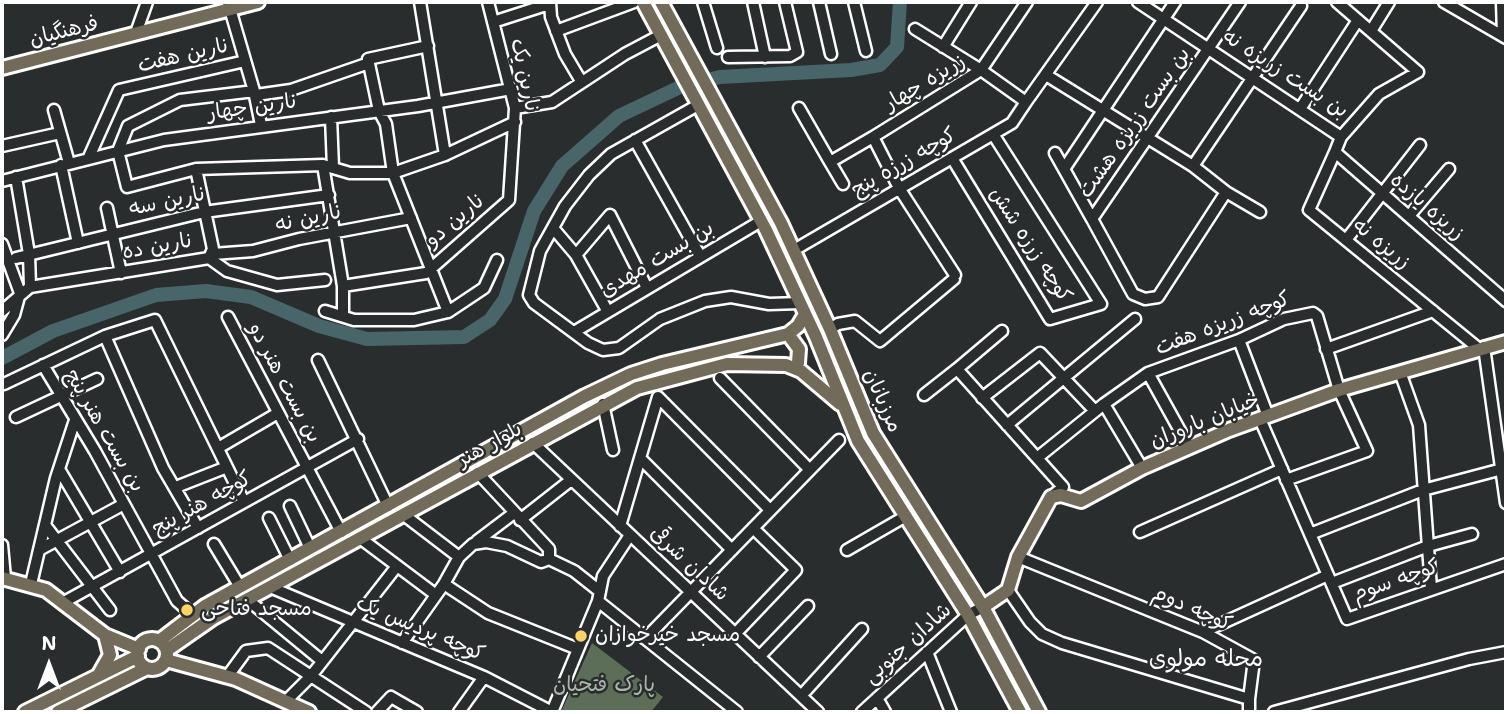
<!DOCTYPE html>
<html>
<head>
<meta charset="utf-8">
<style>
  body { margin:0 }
  #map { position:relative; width:1508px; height:714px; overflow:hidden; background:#2a2d2e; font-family:"Shantell Sans",sans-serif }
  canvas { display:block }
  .frame { position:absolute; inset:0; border:4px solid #fff; pointer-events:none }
  .north { position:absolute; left:14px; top:630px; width:70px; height:70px; -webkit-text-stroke:5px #2a2d2e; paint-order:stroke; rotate:0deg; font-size:19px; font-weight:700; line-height:28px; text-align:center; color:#fff }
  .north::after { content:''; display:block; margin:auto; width:24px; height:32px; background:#fff; clip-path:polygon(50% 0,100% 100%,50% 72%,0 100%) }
</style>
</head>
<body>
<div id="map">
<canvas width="1508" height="714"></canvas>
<div class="frame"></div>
<div class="north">N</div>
</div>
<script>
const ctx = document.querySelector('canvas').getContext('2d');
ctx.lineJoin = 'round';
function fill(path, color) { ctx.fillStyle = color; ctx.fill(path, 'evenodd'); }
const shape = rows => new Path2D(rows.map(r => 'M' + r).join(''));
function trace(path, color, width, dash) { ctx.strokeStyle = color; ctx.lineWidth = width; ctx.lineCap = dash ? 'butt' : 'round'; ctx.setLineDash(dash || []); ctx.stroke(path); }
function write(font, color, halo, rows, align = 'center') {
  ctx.font = font + ' "Shantell Sans","Playpen Sans Arabic",sans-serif'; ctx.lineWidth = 5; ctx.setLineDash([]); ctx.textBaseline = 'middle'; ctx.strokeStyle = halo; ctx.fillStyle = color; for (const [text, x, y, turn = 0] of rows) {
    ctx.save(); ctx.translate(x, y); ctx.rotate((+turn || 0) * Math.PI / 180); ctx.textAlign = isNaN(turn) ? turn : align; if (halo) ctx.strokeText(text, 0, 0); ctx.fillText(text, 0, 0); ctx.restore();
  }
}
const green = shape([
  [592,643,663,697,651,712,561,712]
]);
const river = shape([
  [2,358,53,331,156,295,206,291,251,297,319,326,367,339,464,337,490,320,505,299,534,211,562,166,619,116,680,87,720,77,851,70,880,65,897,47,900,2]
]);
const minor = shape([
  [228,2,254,91,261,125],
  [420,2,445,155],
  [550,2,551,17,565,54,581,81],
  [703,2,717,48],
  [753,2,765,57],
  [819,2,831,54],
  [854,2,866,51],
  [1138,2,1341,137,1379,94,1418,72,1337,2],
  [1444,2,1506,38],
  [1502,2,1503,36],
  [493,22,549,4],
  [915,29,981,70,1027,2],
  [556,31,634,2],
  [1371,31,1389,2],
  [136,33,147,2],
  [428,46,368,59,379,111,386,124,393,173,448,312],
  [943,47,971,2],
  [728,57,790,56,797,52,785,2],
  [1046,75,1193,166,1301,6],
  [254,91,180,100,128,126,118,151,127,187,196,169,323,165,343,286,343,316],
  [256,95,291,90,369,63],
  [698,105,611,154,589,175,565,206,540,251,529,295,534,303,588,343,603,350,619,348,660,319,705,301,731,297,769,304,800,303],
  [515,108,552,102,625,54,661,35],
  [799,108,830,162,873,137],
  [1300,109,1358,20],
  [54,110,69,163],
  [331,117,333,168],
  [1341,137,1335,152,1506,301],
  [635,140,700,256],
  [2,146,60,133],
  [1335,152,1309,210,1478,348],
  [1055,153,1092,219,1240,2],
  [89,157,119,90,245,61],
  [952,158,1050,319,1101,304,993,134],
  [830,162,843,184],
  [61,165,78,243],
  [323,165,350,173,393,173,445,155,515,122],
  [1193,166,1226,192],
  [1064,169,1175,2],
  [16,177,29,254,30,287],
  [2,181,164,140,418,106,511,89],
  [107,208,121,273],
  [1409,216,1449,169],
  [1092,219,1133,294,1145,299,1158,297,1226,192,1260,212],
  [553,228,576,255],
  [1346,240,1420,145],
  [2,244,20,293],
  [794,250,1012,123,1026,102],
  [213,254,253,251,299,239,411,218],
  [16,258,204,212,329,195],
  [209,258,227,271,277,285,325,280],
  [955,275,899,188,873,137,981,70,1026,102,1097,2],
  [343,286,426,273,509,200,515,108,488,2],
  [2,311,30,287,209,258,213,249,196,169],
  [325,311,354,320,414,320,448,312,484,288,497,260],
  [608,312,576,255,610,215,647,288],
  [228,317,341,532],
  [830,329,838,324,855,321,880,341,954,279],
  [574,332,761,221],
  [2,335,14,315,20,293],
  [105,336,163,468,198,528],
  [1239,340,1268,416],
  [1484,347,1506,503],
  [1326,349,1433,311],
  [318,360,388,506],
  [43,365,95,451,177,601,192,614],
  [957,369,1002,331],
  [1400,372,1419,425,1431,588],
  [720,378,809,469],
  [4,384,105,336,155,320,244,502],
  [924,395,957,369,1037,458,1104,404,1148,373],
  [982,398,1040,353,1095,411],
  [603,404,613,450],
  [1104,404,1142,468],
  [16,417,97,379],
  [1260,419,1347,619,1506,564],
  [1007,425,1135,319],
  [533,443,818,712],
  [1189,447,1148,373,1239,340,1284,319,1313,313,1317,316,1339,390,1367,451,1286,480],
  [218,448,278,413],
  [640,458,732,550],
  [1037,458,1063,487,1052,496],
  [59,469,120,572],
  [478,473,549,549,549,559],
  [176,487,227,467],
  [290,506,310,548],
  [269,518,290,560],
  [520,520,571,480],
  [45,525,110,610],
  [620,526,658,397,770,510],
  [1140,532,1282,469],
  [1310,534,1423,490,1506,468],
  [360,538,436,595],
  [477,541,514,513],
  [214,544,240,587],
  [2,545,5,578],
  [39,550,124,504],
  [847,550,906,516],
  [459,557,473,544,486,542,507,546,541,562,549,559,574,571,598,590],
  [1332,583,1428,546,1472,534],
  [31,584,56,478,75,420],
  [444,584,488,613,578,649],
  [270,587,484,677,552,712],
  [1008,590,1030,622,1042,634,1062,643,1249,699,1254,660,1203,632,1018,557],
  [248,600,322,661],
  [598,601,737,712],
  [64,602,358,439],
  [1203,632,1328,575],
  [735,634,796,570,753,528],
  [645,639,839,440],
  [402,643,444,584,459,557,404,515],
  [927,652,951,712],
  [759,657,808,606],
  [227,677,246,651,268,648,366,712],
  [801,696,862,629],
  [877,698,885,712],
  [287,700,311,676,397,566],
  [377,712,391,697,417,712],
  [459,712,484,677],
  [552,712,598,601,603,576,630,535],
  [862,712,968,615,983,607],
  [1249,712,1249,699],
  [1274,712,1469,659,1506,652]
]);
const major = shape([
  [643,2,766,230,816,337,858,441,968,615,1020,712],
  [661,2,781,223,830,329,873,433,983,607,1039,712],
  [2,68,258,2],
  [788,334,799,349,798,363,794,368],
  [2,578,46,590,105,635,139,649],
  [983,607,1008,590,1018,557,1051,497,1061,495,1081,501,1142,468,1229,430,1339,390,1506,342],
  '137 654a15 15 0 1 1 30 0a15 15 0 1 1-30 0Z',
  [159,641,205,606,585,396,631,374,662,364,788,334,798,326,805,314],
  [167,650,213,618,637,388,727,364,786,365,801,371,840,404],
  [166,660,236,679,309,712],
  [98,676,110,655,105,635],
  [25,712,138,656],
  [58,712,147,668]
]);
const markers = [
  [187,610,7,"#ffd166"],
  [581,636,7,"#ffd166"]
];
const streetNames = [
  ["فرهنگیان",64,32,-14],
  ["نارین هفت",183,56,-13],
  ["بن بست زریزه نه",1285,74,33],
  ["نارین یک",524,75,78],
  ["زریزه چهار",925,83,-31],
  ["نارین چهار",252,108,-8],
  ["بن بست زریزه هشت",1135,123,-55],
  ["کوچه زرزه پنج",904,163,-30],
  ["نارین سه",167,202,-12],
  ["زریزه یازده",1427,207,41],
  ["نارین نه",308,219,-12],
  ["نارین دو",455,221,-40],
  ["زریزه نه",1381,244,39],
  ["کوچه زرزه شش",1030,245,57],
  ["نارین ده",157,247,-10],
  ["بن بست مهدی",657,260,-31],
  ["کوچه زریزه هفت",1223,324,-21],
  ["بن بست هنر دو",284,383,62],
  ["مرزبانان",882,401,66],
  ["خیابان باروران",1205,421,-22],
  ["بن بست هنر پنج",104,431,60],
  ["بلوار هنر",490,445,-29],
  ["کوچه هنر پنج",202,504,-29],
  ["شادان شرقی",689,564,43],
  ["کوچه سوم",1396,581,-19],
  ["کوچه دوم",1192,609,24],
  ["کوچه پردیس یک",420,629,23],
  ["شادان جنوبی",908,644,-42]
];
const poiNames = [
  ["مسجد فتاحی",201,610],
  ["مسجد خیرخوازان",595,636]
];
const parkNames = [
  ["پارک فتحیان",604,686]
];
const neighbourhoodNames = [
  ["محله مولوی",1206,660]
];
fill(green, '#5c6e57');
trace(river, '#48666a', 14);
trace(minor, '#fff', 15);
trace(major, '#fff', 18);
trace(minor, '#2a2d2e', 10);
trace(major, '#736b5a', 12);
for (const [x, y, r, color] of markers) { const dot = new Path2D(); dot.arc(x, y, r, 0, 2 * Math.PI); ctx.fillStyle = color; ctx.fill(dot); trace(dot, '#2a2d2e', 2.5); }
write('21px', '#fff', '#2a2d2e', streetNames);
write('21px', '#fff', '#2a2d2e', poiNames, 'left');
write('21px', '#aeb6ab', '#2a2d2e', parkNames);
write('23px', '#fff', '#2a2d2e', neighbourhoodNames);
</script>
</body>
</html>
